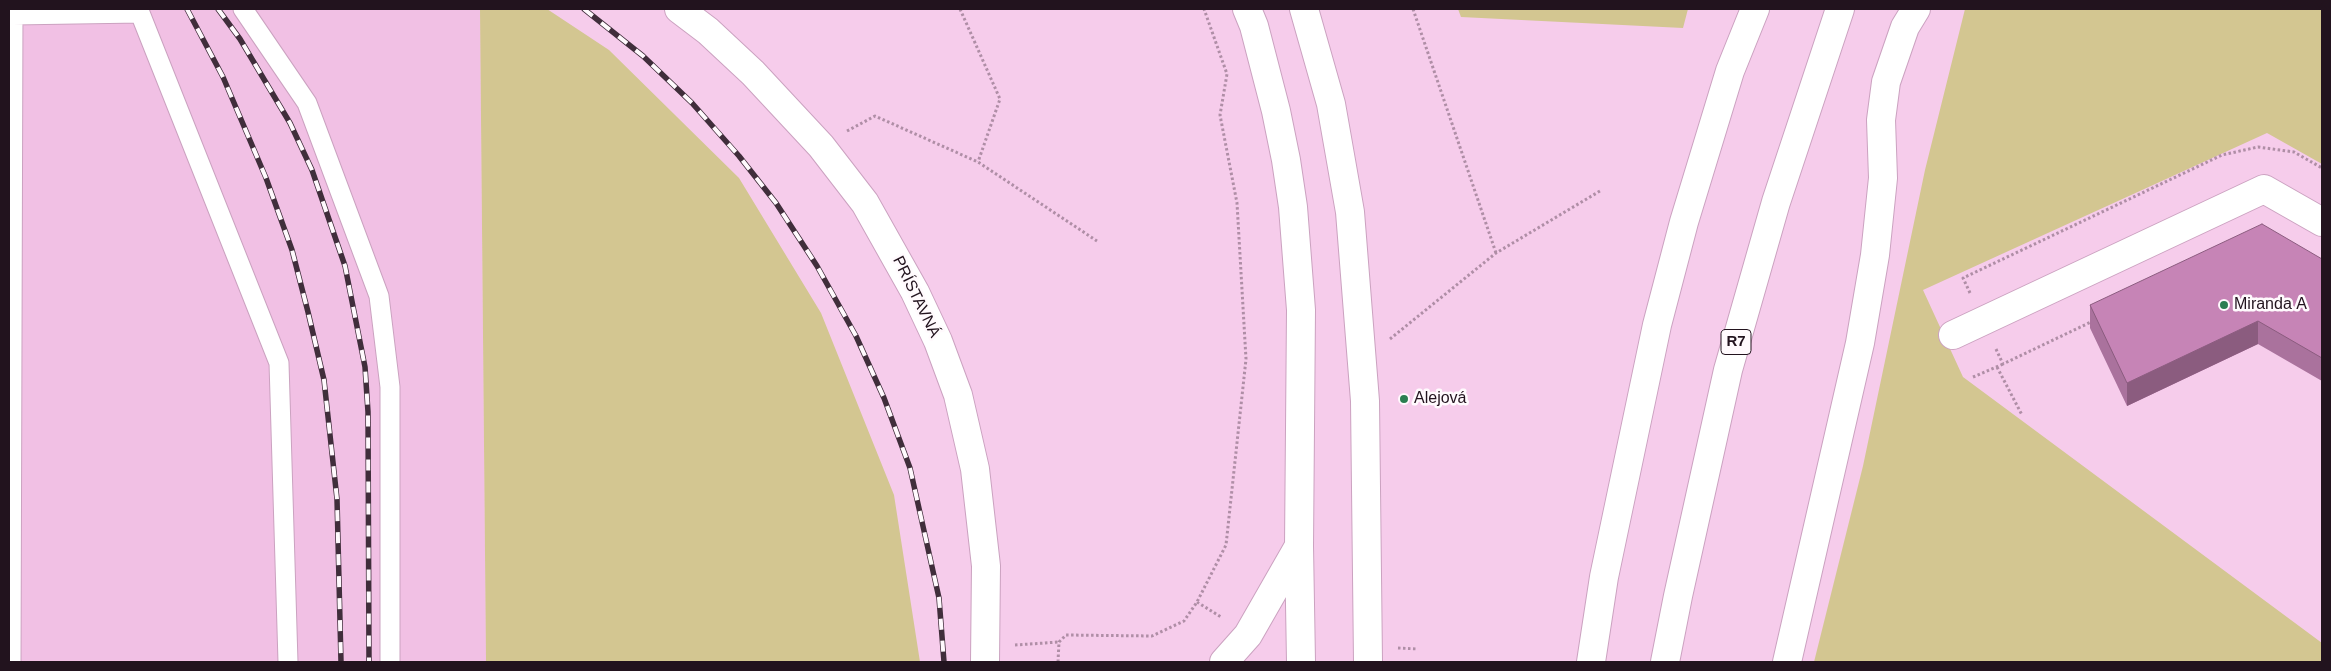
<!DOCTYPE html>
<html>
<head>
<meta charset="utf-8">
<style>
  body { margin:0 }
  #map { position:relative; width:2331px; height:671px; overflow:hidden; background:#f6cceb; font-family:Arial,sans-serif }
  canvas { display:block }
  .frame { position:absolute; inset:0; border:10px solid #22131e; pointer-events:none }
</style>
</head>
<body>
<div id="map">
<canvas width="2331" height="671"></canvas>
<div class="frame"></div>
</div>
<script>
const ctx = document.querySelector('canvas').getContext('2d');
ctx.lineJoin = 'round';
function fill(path, color) { ctx.fillStyle = color; ctx.fill(path, 'evenodd'); }
const shape = rows => new Path2D(rows.map(r => 'M' + r).join(''));
function trace(path, color, width, dash) { ctx.strokeStyle = color; ctx.lineWidth = width; ctx.lineCap = dash ? 'butt' : 'round'; ctx.setLineDash(dash || []); ctx.stroke(path); }
function write(font, color, halo, rows, align = 'center') {
  ctx.font = font + ' Arial,sans-serif'; ctx.lineWidth = 5; ctx.setLineDash([]); ctx.textBaseline = 'middle'; ctx.strokeStyle = halo; ctx.fillStyle = color; for (const [text, x, y, turn = 0] of rows) {
    ctx.save(); ctx.translate(x, y); ctx.rotate((+turn || 0) * Math.PI / 180); ctx.textAlign = isNaN(turn) ? turn : align; if (halo) ctx.strokeText(text, 0, 0); ctx.fillText(text, 0, 0); ctx.restore();
  }
}
const built = shape([
  [9,9,480,9,486,662,9,662]
]);
const green = shape([
  [480,9,547,9,609,50,739,178,821,313,894,495,920,662,486,662],
  [1458,9,1688,9,1683,28,1461,17],
  [1965,9,2322,9,2322,164,2267,133,1923,290,1963,377,2322,643,2322,662,1814,662,1863,466,1925,170]
]);
const path = shape([
  [960,9,1000,99,978,162],
  [1413,9,1496,253],
  [847,131,875,116,978,162,1097,241],
  [1970,293,1963,278,2222,155,2258,147,2294,152,2322,168],
  [1390,339,1496,253,1600,191],
  [1996,349,2003,364,2093,321],
  [1997,367,2022,415],
  [1973,377,2003,364],
  [1197,602,1221,617],
  [1015,645,1059,642],
  [1398,648,1418,649],
  [1058,662,1059,642,1066,635,1152,636,1184,621,1197,602,1226,545,1246,359,1237,203,1220,115,1227,74,1204,9]
]);
const service = shape([
  [243,9,307,103,379,296,390,387,390,662],
  [13,15,140,13,279,363,288,662],
  [11,662,13,9]
]);
const minor = shape([
  [679,9,708,31,753,73,821,146,865,203,915,292,938,341,958,395,975,469,986,566,985,662],
  [1953,335,2264,189,2322,222],
  [1787,662,1860,343,1875,255,1883,178,1881,120,1886,82,1905,27,1916,9]
]);
const secondary = shape([
  [1247,9,1254,26,1276,111,1286,160,1293,207,1301,310,1299,546,1301,662],
  [1304,9,1331,104,1350,212,1365,401,1368,662],
  [1224,662,1248,635,1299,546]
]);
const motorway = shape([
  [1591,662,1604,577,1657,325,1684,222,1730,71,1755,9],
  [1665,662,1678,596,1728,370,1776,202,1840,9]
]);
const rail = shape([
  [187,9,223,77,266,178,292,250,308,312,324,380,337,499,341,662],
  [218,9,240,39,290,123,312,170,345,266,365,367,368,412,369,662],
  [584,9,643,56,692,103,739,156,776,203,817,266,856,336,884,398,910,468,939,598,944,662]
]);
const wall = shape([
  [2322,259,2322,381,2258,344,2127,406,2090,328,2090,305]
]);
const shadedWall = shape([
  [2258,321,2258,344,2127,406,2127,383]
]);
const building = shape([
  [2262,224,2322,259,2322,358,2258,321,2127,383,2090,305,2262,224]
]);
const markers = [
  [2224,305,5,"#2b7e51"],
  [1404,399,5,"#2b7e51"]
];
const shields = [
  [1736,342,30]
];
const shieldNames = [
  ["R7",1736,342]
];
const streetNames = [
  ["PRÍSTAVNÁ",916,297,64]
];
const poiNames = [
  ["Miranda A",2234,305],
  ["Alejová",1414,399]
];
fill(built, '#f1c0e4');
fill(green, '#d3c691');
trace(service, '#cba2c0', 21);
trace(minor, '#cba2c0', 30);
trace(secondary, '#cba2c0', 30);
trace(motorway, '#cba2c0', 30);
trace(path, '#af8ea6', 3, [2.5, 2.5]);
trace(service, '#fff', 19);
trace(minor, '#fff', 28);
trace(secondary, '#fff', 28);
trace(motorway, '#fff', 28);
trace(rail, '#402e3b', 5.5);
trace(rail, '#fffafd', 4, [11]);
fill(wall, '#aa729d');
fill(shadedWall, '#8b5c7f');
fill(building, '#c684b6');
trace(building, '#8b5c7f', 1);
for (const [x, y, r, color] of markers) { const dot = new Path2D(); dot.arc(x, y, r, 0, 2 * Math.PI); ctx.fillStyle = color; ctx.fill(dot); trace(dot, '#fffafd', 2); }
for (const [x, y, w] of shields) { const box = new Path2D(); box.roundRect(x - w / 2, y - 12.5, w, 25, 4); ctx.fillStyle = '#fffafd'; ctx.fill(box); trace(box, '#22131e', 1); }
write('bold 15px', '#22131e', null, shieldNames);
write('16px', '#22131e', '#fffafd', streetNames);
write('16px', '#22131e', '#fffafd', poiNames, 'left');
</script>
</body>
</html>
